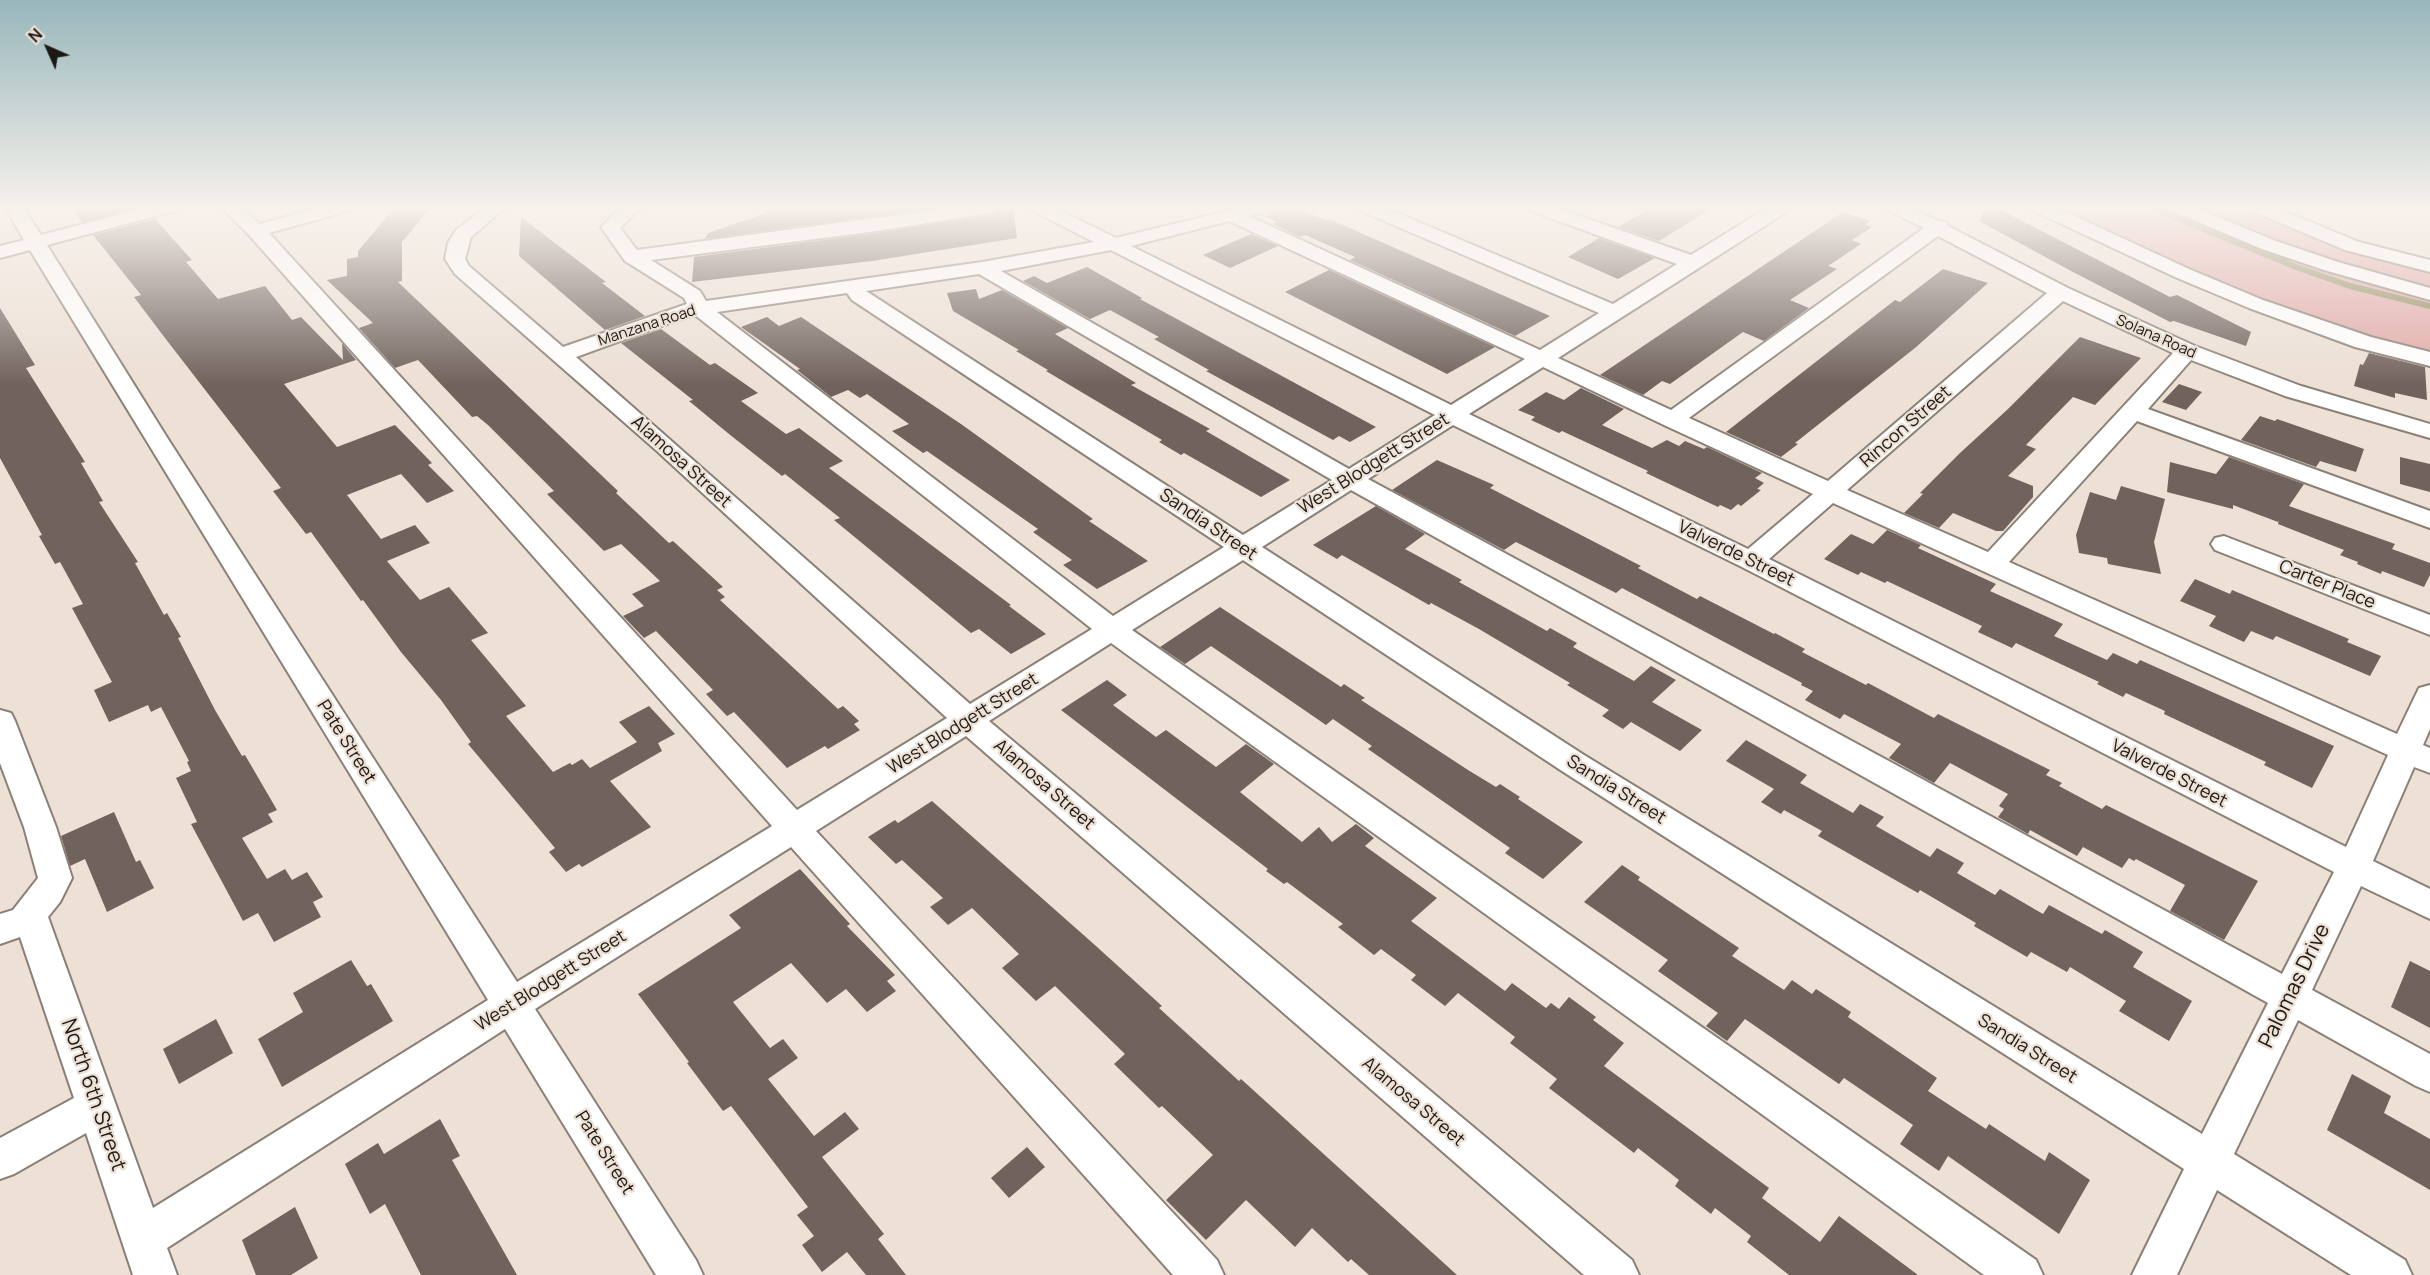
<!DOCTYPE html>
<html>
<head>
<meta charset="utf-8">
<style>
  body { margin:0 }
  #map { position:relative; width:2430px; height:1275px; overflow:hidden; background:#ede0d5; font-family:Manrope,sans-serif }
  canvas { display:block }
  .north { position:absolute; left:18px; top:18px; width:60px; height:60px; -webkit-text-stroke:4px #ede0d5; paint-order:stroke; rotate:315deg; font-size:16px; font-weight:700; line-height:24px; text-align:center; color:#1c1814 }
  .north::after { content:''; display:block; margin:auto; width:21px; height:27px; background:#1c1814; clip-path:polygon(50% 0,100% 100%,50% 72%,0 100%) }
</style>
</head>
<body>
<div id="map">
<canvas width="2430" height="1275"></canvas>
<div class="north">N</div>
</div>
<script>
const ctx = document.querySelector('canvas').getContext('2d');
ctx.lineJoin = 'round';
function fill(path, color) { ctx.fillStyle = color; ctx.fill(path, 'evenodd'); }
const shape = rows => new Path2D(rows.map(r => 'M' + r).join(''));
function trace(path, color, width, dash) { ctx.strokeStyle = color; ctx.lineWidth = width; ctx.lineCap = dash ? 'butt' : 'round'; ctx.setLineDash(dash || []); ctx.stroke(path); }
function write(font, color, halo, rows, align = 'center') {
  ctx.font = font + ' Manrope,sans-serif'; ctx.lineWidth = 4.5; ctx.setLineDash([]); ctx.textBaseline = 'middle'; ctx.strokeStyle = halo; ctx.fillStyle = color; for (const [text, x, y, turn = 0] of rows) {
    ctx.save(); ctx.translate(x, y); ctx.rotate((+turn || 0) * Math.PI / 180); ctx.textAlign = isNaN(turn) ? turn : align; if (halo) ctx.strokeText(text, 0, 0); ctx.fillText(text, 0, 0); ctx.restore();
  }
}
const green = shape([
  [2029,207,2259,207,2319,233,2430,266,2430,363,2259,310,2196,286]
]);
const stream = shape([
  [2150,207,2296,267,2350,286,2430,306]
]);
const building = shape([
  [71,207,141,207,82,222],
  [395,207,431,207,402,242,402,281,398,282,618,491,616,493,669,543,673,541,723,587,717,590,725,597,720,600,838,709,843,706,859,721,854,724,860,730,828,749,825,746,787,768,734,712,727,716,706,694,713,690,656,631,644,638,623,616,644,606,632,594,660,581,621,544,604,551,547,494,554,491,488,425,477,416,472,417,418,360,395,368,359,328,373,323,327,280,347,276,347,259,358,257,358,251],
  [763,207,943,207,705,239,708,233,764,214],
  [1000,207,1013,207,1017,238,872,261,692,282,694,257,877,233,989,215,997,213],
  [1276,207,1293,207,1326,220,1329,219,1550,316,1515,336,1350,260,1355,257,1305,235,1300,237,1273,224,1277,222,1266,217,1274,212],
  [1653,207,1714,207,1659,241,1618,227],
  [1986,207,1995,207,2170,297,2177,295,2251,332,2246,346,2174,321,2170,322,2071,271,1979,221],
  [1843,212,1870,221,1865,224,1872,227,1852,240,1861,244,1828,266,1837,269,1790,300,1809,308,1764,341,1743,332,1670,384,1662,381,1643,395,1600,375],
  [521,217,606,282,602,283,645,316,605,330,519,256],
  [155,219,192,260,186,262,218,299,265,286,292,320,301,317,343,360,342,343,356,360,284,384,337,447,395,425,432,463,428,465,454,491,427,503,401,474,347,495,381,539,415,525,430,543,387,561,420,600,449,587,488,633,471,640,526,706,506,716,553,772,570,763,572,765,582,759,590,768,637,742,619,722,649,706,675,734,658,743,662,751,610,781,651,827,582,867,579,864,566,872,549,852,555,848,468,744,471,742,441,700,401,652,363,600,361,601,311,532,306,534,273,491,281,488,165,338,134,297,141,295,93,235],
  [1251,234,1278,246,1230,268,1203,255],
  [1599,238,1655,258,1618,279,1568,257],
  [1087,267,1142,298,1140,299,1376,427,1350,442,1339,436,1333,440,1206,371,1209,370,1154,339,1159,337,1110,310,1090,319,1023,281,1034,276,1047,283],
  [1943,269,1988,283,1915,348,1795,443,1798,444,1781,457,1726,432,1895,300,1900,302],
  [1329,270,1495,347,1447,374,1285,292],
  [976,289,979,299,1002,290,1068,328,1055,334,1136,383,1131,385,1210,429,1206,431,1290,480,1261,497,1184,453,1181,455,1159,442,1162,440,1046,371,1048,370,1016,351,1019,350,953,311,947,293],
  [0,308,35,365,26,368,85,462,81,463,103,501,99,502,138,562,135,563,164,615,167,613,181,637,178,638,215,710,242,756,245,755,277,810,268,814,273,822,242,838,267,879,285,869,292,880,307,872,323,897,313,902,321,917,274,942,258,913,243,921,191,824,197,822,176,778,191,771,187,762,189,761,161,707,151,712,148,705,109,722,94,690,112,682,72,608,83,604,60,562,55,564,39,536,42,535,0,458],
  [767,317,779,326,801,317,961,424,1093,519,1089,521,1148,561,1097,589,1063,565,1072,560,1033,532,1038,529,927,451,923,453,892,431,909,424,867,394,860,398,848,390,831,397,797,370,800,369,741,327],
  [661,329,710,365,715,363,758,393,741,401,786,434,799,428,843,461,829,468,1011,605,1009,606,1046,634,1011,654,979,629,971,633,834,520,840,518,785,474,782,476,729,434,689,401,693,400,621,343],
  [2080,337,2141,358,2095,405,2073,397,2026,445,2036,449,2008,476,2033,486,2033,497,2003,531,1996,531,1953,513,1939,528,1904,513,1923,494,1920,493,1960,453,2008,409],
  [2369,353,2425,367,2427,400,2395,393,2395,398,2354,386,2360,364,2363,365],
  [2179,384,2202,392,2186,410,2162,402],
  [1581,388,1624,409,1602,425,1652,448,1667,440,1679,446,1685,441,1704,449,1707,447,1762,473,1755,478,1764,483,1757,489,1761,490,1741,506,1738,504,1731,510,1720,505,1718,507,1646,473,1648,471,1562,431,1559,433,1531,420,1535,417,1518,410,1546,392,1564,400],
  [2260,416,2275,421,2277,419,2364,449,2356,472,2320,461,2316,467,2241,440],
  [2229,457,2304,484,2289,506,2395,544,2392,549,2430,563,2430,575,2424,587,2382,571,2381,574,2357,564,2358,562,2340,555,2344,550,2278,524,2279,520,2278,522,2233,505,2233,509,2167,492,2170,462,2216,474],
  [2400,457,2430,464,2430,492,2400,484],
  [1437,460,1494,485,1490,488,1641,566,1638,568,1697,599,1700,596,1774,634,1775,633,1805,649,1802,652,1866,685,1868,683,1934,718,1938,714,2050,770,2046,775,2062,783,2059,786,2102,809,2106,805,2258,881,2224,940,2170,911,2185,885,2136,859,2134,861,2129,858,2122,868,2083,847,2077,856,2030,830,2028,834,1998,817,2004,809,1999,806,2008,794,1950,763,1934,783,1889,758,1901,744,1844,714,1840,719,1805,700,1813,691,1801,685,1802,683,1622,588,1616,593,1516,542,1504,550,1392,490],
  [2121,486,2165,499,2154,542,2161,574,2108,564,2107,558,2079,553,2076,535,2090,492,2116,500],
  [1376,506,1425,534,1405,549,1462,580,1459,582,1547,631,1550,628,1577,643,1573,647,1634,681,1651,666,1676,680,1652,702,1702,730,1680,751,1631,722,1623,729,1602,716,1609,710,1567,685,1570,683,1479,629,1431,603,1429,605,1342,555,1337,559,1313,545],
  [1887,530,1921,545,1918,548,1996,584,1990,591,2063,624,2054,636,2107,660,2113,653,2137,664,2140,660,2334,746,2312,788,2264,765,2266,762,2164,714,2165,711,2126,693,2123,697,2097,684,2099,682,2016,643,2012,648,1978,632,1982,626,1887,581,1885,583,1861,572,1858,575,1824,559,1851,534,1873,544],
  [2195,579,2230,594,2232,590,2349,639,2347,642,2381,656,2370,676,2276,636,2273,640,2251,631,2244,642,2209,626,2216,616,2180,601],
  [1220,607,1341,687,1344,684,1365,698,1361,700,1468,770,1496,787,1500,784,1520,797,1518,799,1583,842,1543,879,1505,853,1510,848,1368,749,1372,746,1333,719,1326,725,1211,646,1185,664,1160,647],
  [1107,680,1127,695,1113,705,1156,737,1166,730,1216,767,1246,744,1274,764,1240,792,1302,842,1319,827,1332,842,1356,824,1374,838,1365,846,1437,898,1411,921,1505,991,1512,983,1546,1008,1551,1003,1559,1009,1569,997,1596,1017,1593,1020,1624,1043,1604,1066,1769,1188,1762,1198,1820,1242,1839,1216,1918,1275,1789,1275,1747,1242,1751,1236,1715,1208,1711,1214,1675,1186,1679,1180,1638,1148,1634,1153,1549,1088,1557,1079,1510,1043,1515,1037,1458,993,1445,1006,1411,980,1416,975,1381,949,1374,955,1338,927,1343,924,1287,882,1284,884,1266,871,1268,869,1061,710],
  [1746,740,1807,775,1800,783,1853,813,1860,804,1884,817,1876,826,1930,857,1937,848,1964,863,1957,873,1995,895,2000,889,2043,914,2049,905,2102,934,2105,930,2143,952,2133,967,2192,1001,2169,1041,2119,1011,2126,1001,2070,967,2067,972,2031,952,2027,957,1974,926,1976,923,1920,890,1918,893,1818,836,1822,831,1784,810,1781,814,1761,802,1774,789,1726,761],
  [932,801,1096,946,1162,1006,1159,1008,1239,1081,1241,1079,1457,1275,1369,1275,1351,1259,1348,1262,1312,1228,1295,1247,1246,1200,1206,1240,1166,1200,1213,1155,1162,1106,1159,1108,1114,1064,1125,1054,1055,986,1036,1001,1002,968,1019,954,972,908,948,925,930,907,943,898,902,860,896,864,868,837,895,820,898,823],
  [114,812,136,862,140,860,154,888,107,912,85,859,70,866,61,836],
  [1622,865,1640,877,1638,880,1739,948,1732,956,1784,990,1792,980,1812,994,1816,989,1851,1012,1848,1017,1937,1078,1928,1091,1986,1129,1989,1124,2045,1161,2049,1152,2090,1180,2059,1234,1948,1156,1939,1171,1900,1144,1913,1125,1844,1078,1839,1084,1745,1019,1727,1041,1706,1026,1718,1013,1658,971,1668,960,1584,902],
  [800,869,850,924,847,926,895,975,887,981,896,991,867,1012,846,989,827,1003,791,963,733,1002,770,1048,783,1039,798,1058,768,1079,814,1136,845,1112,859,1129,822,1157,884,1234,878,1239,906,1275,866,1275,847,1252,822,1272,802,1245,814,1236,797,1215,808,1207,731,1106,723,1111,687,1063,689,1062,638,994,741,928,729,915],
  [351,960,367,986,371,984,393,1021,282,1087,258,1039,303,1012,293,993],
  [2410,961,2430,971,2430,1028,2391,1007],
  [216,1019,233,1053,179,1084,163,1049],
  [2352,1074,2391,1096,2384,1113,2430,1139,2430,1190,2327,1130],
  [440,1119,460,1156,452,1160,517,1275,421,1275,385,1204,370,1214,345,1164,378,1143,384,1154],
  [1027,1147,1045,1167,1009,1198,991,1178],
  [295,1207,318,1258,291,1275,256,1275,242,1240]
]);
const minor = shape([
  [5,207,23,207,41,235,148,207,177,207,175,211,47,245,168,439,517,982,772,826,249,235,221,207,240,207,260,224,322,207,350,207,348,211,269,233,797,810,947,718,657,451,455,274,445,259,448,243,456,230,486,207,506,207,471,237,465,259,469,266,563,347,687,304,684,298,625,261,601,227,622,207,641,207,620,228,637,250,957,207,998,207,996,211,989,213,877,231,651,260,700,291,706,301,982,262,1094,242,1033,211,1031,207,1053,207,1116,238,1244,207,1274,207,1272,211,1249,216,1540,350,1599,313,1361,211,1359,207,1383,207,1613,304,1677,264,1531,211,1529,207,1554,207,1691,255,1769,207,1790,207,1788,211,1558,358,1671,410,1924,228,1890,211,1888,207,1910,207,1938,221,1946,222,1948,226,2068,288,2195,346,2301,386,2430,424,2430,438,2285,396,2191,360,2148,409,2430,511,2430,528,2137,421,2009,562,2397,734,2419,688,2430,685,2430,729,2423,745,2430,748,2430,773,2414,767,2373,861,2430,889,2430,919,2361,886,2312,990,2430,1054,2430,1092,2416,1086,2298,1020,2234,1154,2405,1260,2412,1275,2351,1275,2217,1190,2177,1275,2132,1275,2184,1169,1562,771,1243,560,1132,630,2036,1260,2043,1275,1984,1275,1111,643,989,721,1632,1260,1639,1275,1584,1275,966,736,816,831,1217,1260,1224,1275,1173,1275,791,847,535,1009,696,1260,703,1275,656,1275,505,1029,167,1248,177,1275,133,1275,86,1133,14,1174,0,1179,0,1138,74,1098,20,937,0,944,0,914,13,910,38,878,24,827,0,763,0,710,11,713,15,721,56,827,72,878,60,902,48,917,153,1208,488,1000,30,250,0,258,0,246,24,240,5,207],
  [1229,221,1525,359,1451,405,1131,246,1229,221],
  [1938,236,2047,293,1828,481,1689,418,1938,236],
  [1111,250,1435,415,1349,469,1001,271,1111,250],
  [979,274,1332,480,1243,535,866,291,979,274],
  [847,293,852,300,1224,547,1113,616,717,312,847,293],
  [2063,301,2173,353,1988,552,1847,490,2063,301],
  [695,315,1092,629,970,704,576,357,686,317,695,315],
  [1543,367,1664,425,1813,494,1748,549,1469,414,1543,367],
  [1453,425,1742,567,2334,872,2282,974,1368,479,1453,425],
  [1351,490,2268,1003,2202,1134,1584,755,1262,547,1351,490],
  [1833,503,2388,755,2346,847,1769,559,1833,503],
  [2032,207,2055,207,2189,269,2263,300,2371,337,2430,352,2430,366,2355,347,2249,308,2175,277,2034,211,2032,207],
  [2170,207,2194,207,2276,241,2338,262,2430,288,2430,300,2324,270,2262,249,2172,211,2170,207],
  [2250,207,2274,207,2359,242,2430,260,2430,272,2345,250,2252,211,2250,207],
  [2224,536,2430,615,2430,635,2215,550,2211,544,2215,538,2224,536]
]);
const farStreetnames = [
  ["Manzana Road",647,326,-18],
  ["Solana Road",2156,337,24]
];
const streetNames = [
  ["Rincon Street",1906,427,-41],
  ["Alamosa Street",681,462,42],
  ["West Blodgett Street",1374,464,-32],
  ["Sandia Street",1208,525,34],
  ["Valverde Street",1736,554,26],
  ["Carter Place",2327,585,22],
  ["West Blodgett Street",963,724,-32],
  ["Pate Street",346,742,58],
  ["Valverde Street",2169,774,27],
  ["Alamosa Street",1044,785,41],
  ["Sandia Street",1616,790,32],
  ["West Blodgett Street",551,981,-32],
  ["Sandia Street",2027,1049,32],
  ["Alamosa Street",1413,1102,40],
  ["Pate Street",604,1153,58]
];
const nearStreetnames = [
  ["Palomas Drive",2295,986,-64],
  ["North 6th Street",93,1095,71]
];
fill(green, '#e1a9a7');
trace(stream, '#8d895a', 6);
fill(building, '#70625d');
trace(minor, '#8b8076', 4);
fill(minor, '#fff');
const sky = ctx.createLinearGradient(0, 0, 0, 385);
sky.addColorStop(0, '#97b6bb');
sky.addColorStop(0.54, '#f7f1ec');
sky.addColorStop(1, '#f7f1ec00');
ctx.fillStyle = sky;
ctx.fillRect(0, 0, 2430, 385);
write('15px', '#1c1814', '#ede0d5', farStreetnames);
write('18px', '#1c1814', '#ede0d5', streetNames);
write('21px', '#1c1814', '#ede0d5', nearStreetnames);
</script>
</body>
</html>
